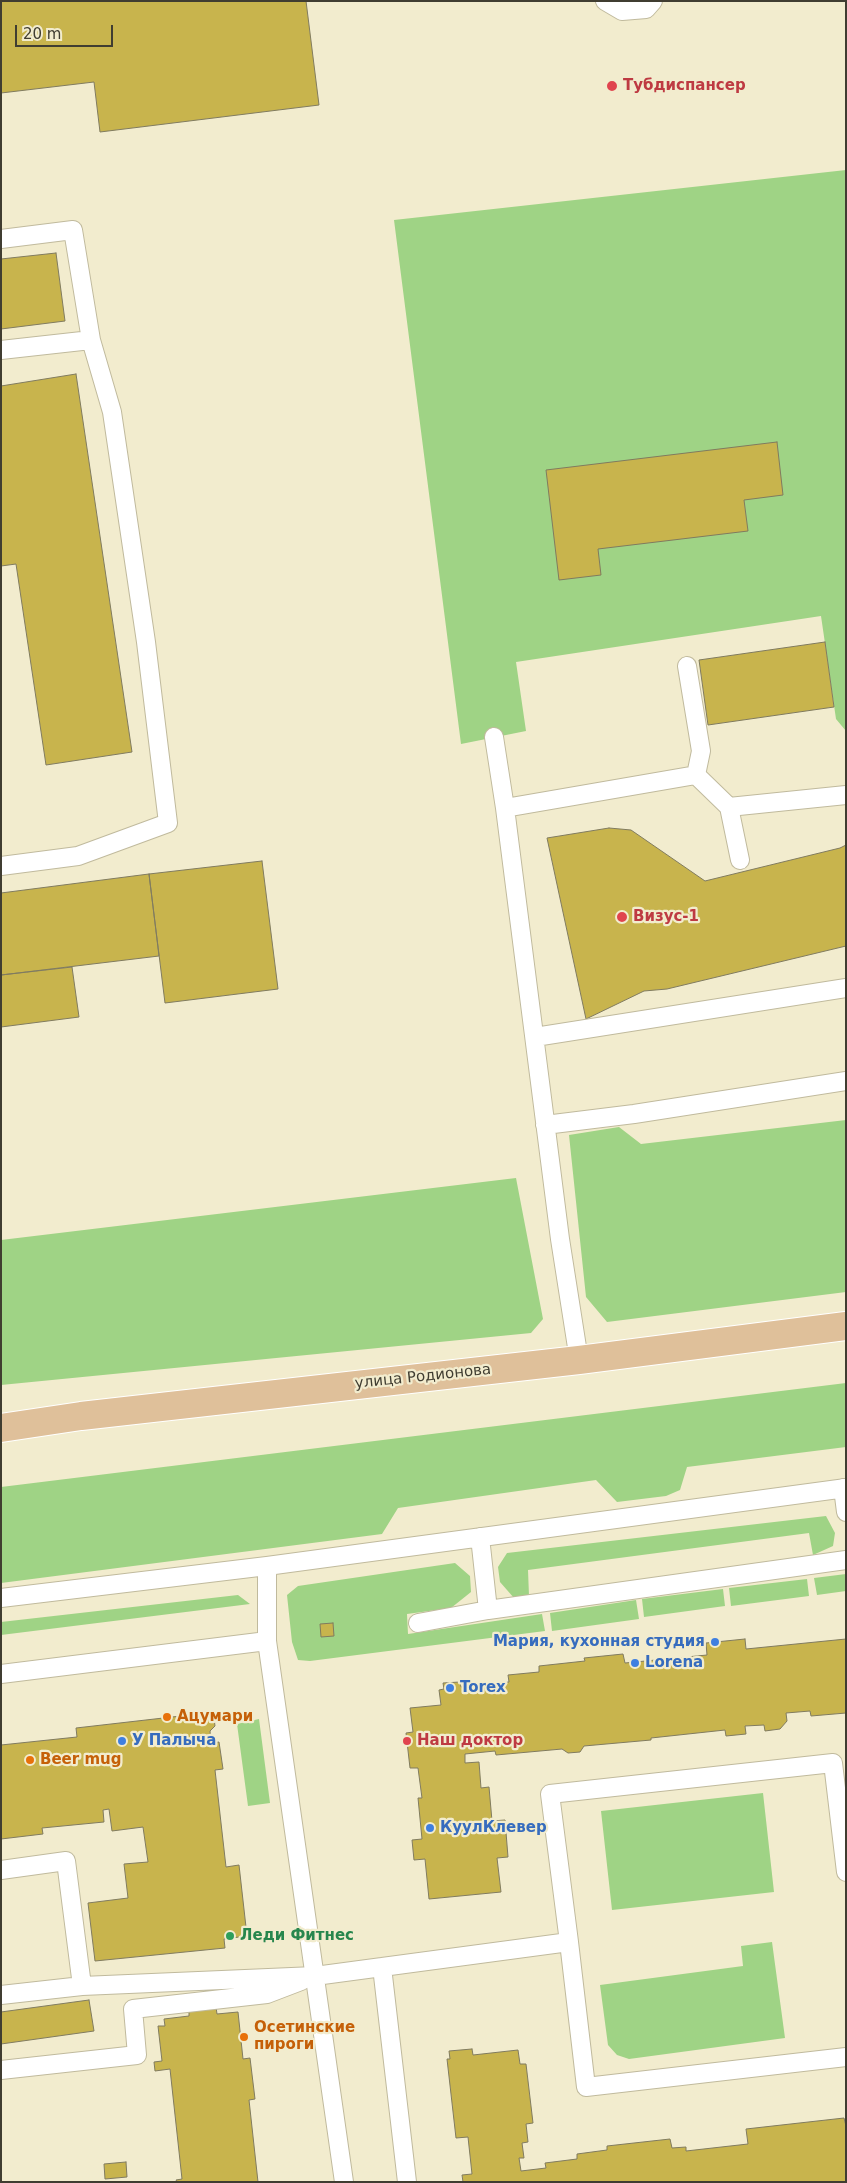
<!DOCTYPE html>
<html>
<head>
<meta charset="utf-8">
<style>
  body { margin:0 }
  #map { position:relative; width:847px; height:2183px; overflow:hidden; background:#f2ecce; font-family:"DejaVu Sans",sans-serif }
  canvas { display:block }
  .frame { position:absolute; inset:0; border:2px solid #403d31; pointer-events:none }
  .scale { position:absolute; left:15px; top:25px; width:98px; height:22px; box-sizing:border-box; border:2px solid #403d31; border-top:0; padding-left:6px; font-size:15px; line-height:18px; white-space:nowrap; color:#403d31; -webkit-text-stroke:4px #f2ecce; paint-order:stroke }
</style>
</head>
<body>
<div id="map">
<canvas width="847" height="2183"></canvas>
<div class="frame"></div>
<div class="scale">20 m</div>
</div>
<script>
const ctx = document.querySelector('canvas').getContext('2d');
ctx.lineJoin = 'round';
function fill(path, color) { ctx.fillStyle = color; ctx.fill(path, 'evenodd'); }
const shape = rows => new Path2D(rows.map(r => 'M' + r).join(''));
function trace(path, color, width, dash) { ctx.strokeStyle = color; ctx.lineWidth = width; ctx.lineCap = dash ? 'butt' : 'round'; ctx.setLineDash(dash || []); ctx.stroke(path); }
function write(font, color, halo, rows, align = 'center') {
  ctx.font = font + ' "DejaVu Sans",sans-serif'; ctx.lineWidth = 4.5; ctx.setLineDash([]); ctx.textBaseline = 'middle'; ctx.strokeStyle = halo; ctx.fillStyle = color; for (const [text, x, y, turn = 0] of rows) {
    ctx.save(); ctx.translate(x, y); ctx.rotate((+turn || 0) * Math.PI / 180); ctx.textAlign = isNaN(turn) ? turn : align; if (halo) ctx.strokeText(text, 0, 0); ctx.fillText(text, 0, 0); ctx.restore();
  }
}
const green = shape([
  [846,170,846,731,836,719,821,616,516,662,526,731,461,744,394,220],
  [846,1120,846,1292,607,1322,586,1297,569,1135,619,1127,641,1144],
  [516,1178,543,1319,531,1333,1,1385,1,1240],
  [846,1383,846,1447,687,1467,680,1490,666,1496,617,1502,596,1480,398,1508,382,1534,1,1583,1,1487],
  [826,1516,835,1533,833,1546,813,1555,809,1533,528,1570,529,1596,514,1598,500,1582,498,1567,507,1553],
  [455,1563,470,1576,471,1592,451,1608,407,1614,408,1634,542,1614,545,1631,310,1661,298,1660,292,1642,287,1595,298,1586],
  [846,1574,846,1591,817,1595,814,1578],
  [807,1579,809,1596,731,1606,729,1588],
  [723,1589,725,1606,644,1617,642,1599],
  [238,1595,250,1604,1,1635,1,1622],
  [636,1600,639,1619,552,1631,550,1613],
  [259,1719,270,1803,248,1806,237,1724],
  [763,1793,774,1892,612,1910,601,1811],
  [772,1942,785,2038,629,2059,617,2055,608,2045,600,1985,743,1966,741,1946]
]);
const building = shape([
  [1,1,306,1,319,105,100,132,94,82,1,93,1,1],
  [56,253,65,321,1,329,1,259,56,253],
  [76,374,132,752,46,765,16,564,1,566,1,386,76,374],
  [777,442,783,495,744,500,748,531,598,549,601,575,559,580,546,470,777,442],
  [825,642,834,707,708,725,699,660,825,642],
  [609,828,631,830,705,881,840,848,846,845,846,946,667,989,644,991,586,1019,547,838,609,828],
  [262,861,278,989,165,1003,149,874,262,861],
  [149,874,159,956,1,975,1,893,149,874],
  [72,967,79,1017,1,1027,1,975,72,967],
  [333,1623,334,1636,321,1637,320,1624,333,1623],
  [745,1639,746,1649,846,1639,846,1713,811,1716,810,1711,786,1713,787,1721,780,1729,765,1731,764,1725,745,1726,746,1734,726,1736,725,1730,651,1738,651,1740,584,1746,580,1752,568,1753,562,1749,496,1755,495,1751,465,1754,465,1763,479,1762,481,1788,489,1787,492,1821,505,1820,508,1857,497,1858,501,1892,429,1899,425,1859,414,1860,412,1840,422,1839,418,1798,422,1798,418,1768,410,1768,406,1733,413,1732,410,1708,441,1705,439,1690,444,1689,443,1683,460,1682,461,1687,509,1682,508,1675,539,1672,539,1666,585,1661,584,1658,623,1654,625,1663,707,1655,706,1643,745,1639],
  [207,1713,214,1718,215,1726,210,1731,211,1743,219,1742,223,1769,215,1770,226,1867,239,1865,247,1936,224,1939,225,1948,95,1961,88,1903,128,1898,124,1864,148,1862,143,1827,112,1831,109,1809,103,1810,104,1822,42,1828,43,1834,1,1839,1,1745,77,1737,76,1728,207,1713],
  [89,2000,94,2031,1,2044,1,2012,89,2000],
  [216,2007,217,2014,238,2012,243,2059,250,2058,255,2099,249,2100,258,2182,177,2182,176,2180,182,2179,170,2069,155,2071,154,2062,162,2061,158,2026,165,2026,164,2019,189,2016,189,2010,216,2007],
  [472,2049,473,2055,518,2050,520,2064,526,2064,533,2123,526,2124,528,2142,522,2143,524,2158,519,2158,521,2171,546,2168,545,2163,577,2159,577,2154,607,2150,607,2146,670,2139,672,2148,686,2147,686,2151,748,2144,746,2129,844,2118,846,2126,846,2182,463,2182,462,2175,472,2174,468,2137,456,2138,447,2059,450,2059,449,2051,472,2049],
  [126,2162,127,2177,105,2179,104,2164,126,2162]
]);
const service = shape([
  [605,1,622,11,646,9,653,1],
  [1,239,73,230,91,340,1,350],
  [687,666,701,751,696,775],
  [494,737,505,808],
  [729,807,846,795],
  [1,866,78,856,168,823,146,642,112,412,91,340],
  [535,1037,846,988],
  [545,1125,634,1114,846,1081],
  [579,1360,560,1239,505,808,696,775,729,807,740,860],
  [843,1488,846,1512],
  [480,1537,488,1610],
  [267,1566,267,1641,344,2182],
  [1,1598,267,1566,846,1488],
  [418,1623,488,1610,846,1560],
  [1,1674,267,1641],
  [1,1870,66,1861,82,1986],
  [569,1942,586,2087,846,2057],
  [382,1967,407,2182],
  [1,1995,82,1986,315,1976,569,1942,550,1794,833,1763,846,1872],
  [1,2070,137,2055,133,2009,267,1994,301,1981]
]);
const primary = shape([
  [1,1428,81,1416,579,1360,846,1326]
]);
const markers = [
  [612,86,6,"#e0444e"],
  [622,917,6,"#e0444e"],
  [715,1642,5,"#3f7fe0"],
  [635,1663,5,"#3f7fe0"],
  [450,1688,5,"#3f7fe0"],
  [167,1717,5,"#e8710a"],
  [122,1741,5,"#3f7fe0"],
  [407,1741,5,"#e0444e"],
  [30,1760,5,"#e8710a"],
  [430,1828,5,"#3f7fe0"],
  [230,1936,5,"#2e9e5b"],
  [244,2037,5,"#e8710a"]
];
const healthNames = [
  ["Тубдиспансер",623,86],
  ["Визус-1",633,917],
  ["Наш доктор",417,1741]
];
const streetNames = [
  ["улица Родионова",423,1377,-6]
];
const shopNames = [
  ["Мария, кухонная студия",705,1642,"right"],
  ["Lorena",645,1663],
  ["Torex",460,1688],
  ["У Палыча",132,1741],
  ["КуулКлевер",440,1828]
];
const foodNames = [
  ["Ацумари",177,1717],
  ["Beer mug",40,1760],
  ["Осетинские",254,2028],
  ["пироги",254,2045]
];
const leisureNames = [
  ["Леди Фитнес",240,1936]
];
fill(green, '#9fd385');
fill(building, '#c8b44d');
trace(building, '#807b5f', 1);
trace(service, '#c0ba9d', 20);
trace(primary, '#fff', 30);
trace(service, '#fff', 18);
trace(primary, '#dfc09a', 28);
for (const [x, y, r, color] of markers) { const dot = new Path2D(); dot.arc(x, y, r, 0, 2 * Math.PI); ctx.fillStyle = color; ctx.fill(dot); trace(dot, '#f2ecce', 2); }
write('bold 15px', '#be3a42', '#f2ecce', healthNames, 'left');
write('15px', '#403d31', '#f2ecce', streetNames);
write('bold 15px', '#366cbe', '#f2ecce', shopNames, 'left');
write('bold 15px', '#c56008', '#f2ecce', foodNames, 'left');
write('bold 15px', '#27864d', '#f2ecce', leisureNames, 'left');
</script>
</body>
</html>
